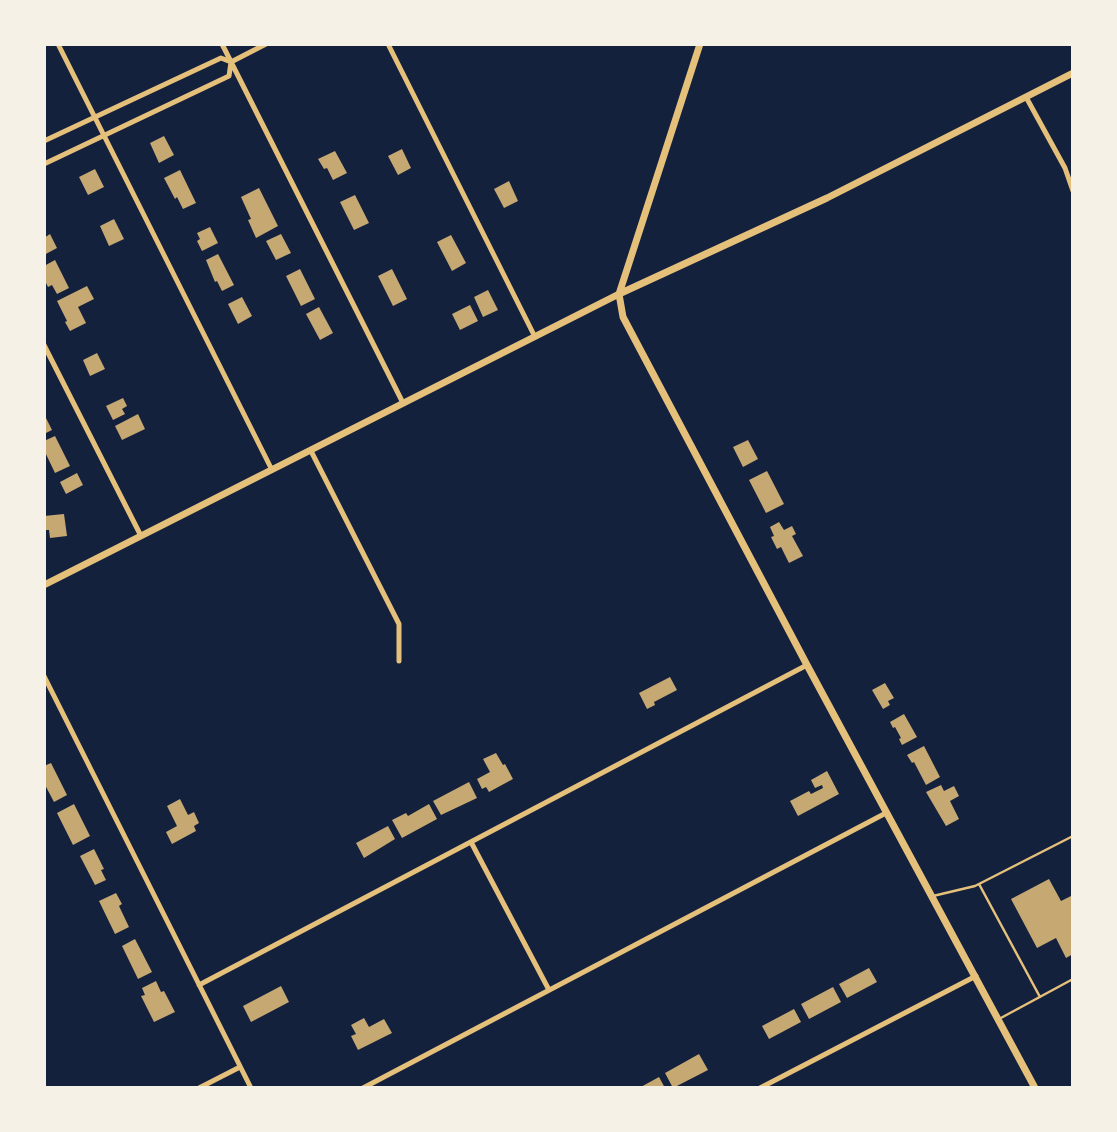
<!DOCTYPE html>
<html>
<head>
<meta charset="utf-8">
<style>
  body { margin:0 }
  #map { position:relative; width:1117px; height:1132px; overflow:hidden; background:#14213d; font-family:"Open Sans",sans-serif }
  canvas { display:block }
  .frame { position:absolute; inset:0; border:46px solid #f6f1e7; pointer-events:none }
</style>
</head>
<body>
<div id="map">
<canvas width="1117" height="1132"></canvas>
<div class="frame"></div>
</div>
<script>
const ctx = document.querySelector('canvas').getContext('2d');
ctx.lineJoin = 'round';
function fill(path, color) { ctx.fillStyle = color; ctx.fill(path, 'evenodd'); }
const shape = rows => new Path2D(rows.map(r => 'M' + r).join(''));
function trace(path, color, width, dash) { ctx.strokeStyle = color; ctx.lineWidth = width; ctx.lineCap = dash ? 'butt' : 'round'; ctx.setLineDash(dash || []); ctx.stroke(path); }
const building = shape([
  [164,136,174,155,159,163,150,143],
  [402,149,411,168,398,175,388,156],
  [335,151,347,173,333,180,327,168,324,169,318,159],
  [95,169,104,187,88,195,79,177],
  [180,170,196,203,183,209,177,197,175,199,164,178],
  [509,181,518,201,504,208,494,189],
  [259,188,278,226,256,238,248,220,251,219,241,197],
  [355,195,369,223,354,230,340,202],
  [114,219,124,239,109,246,100,226],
  [210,227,218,243,202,251,197,241,200,239,197,233],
  [50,234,57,248,44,255,44,238],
  [281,234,291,253,276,260,266,241],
  [451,235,466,263,452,271,437,242],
  [218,254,234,285,222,291,217,281,215,282,206,260],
  [55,260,69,288,57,294,52,285,48,287,44,279,44,266],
  [300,269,315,299,301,306,286,276],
  [392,269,407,299,393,306,378,276],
  [87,286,94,299,78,307,86,323,70,331,65,322,67,321,57,301],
  [488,290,498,310,483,317,474,297],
  [242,297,252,316,238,324,228,304],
  [470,305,478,321,460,330,452,314],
  [319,307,333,333,320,340,306,314],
  [97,353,105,369,90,376,83,360],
  [123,398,127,406,122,409,125,414,113,420,106,406],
  [44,414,52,430,44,434],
  [138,414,145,429,122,440,115,426],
  [55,436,70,466,55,473,44,450,44,441],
  [748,440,758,459,743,467,733,447],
  [767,471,784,504,766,513,749,480],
  [77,473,83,485,66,494,60,482],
  [64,514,67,536,50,538,49,530,44,530,44,516],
  [779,522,784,530,792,526,796,534,792,536,803,556,789,563,781,547,777,549,771,537,774,536,770,527],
  [670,677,677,690,654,702,655,705,647,709,639,693],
  [885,683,894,698,888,701,890,705,883,709,872,690],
  [904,714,917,737,902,745,899,739,901,738,895,727,893,728,890,722],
  [924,746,940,777,926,785,914,762,912,763,907,755],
  [496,753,503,765,505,764,513,779,489,792,486,787,482,789,477,779,490,772,483,759],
  [51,763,67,795,54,802,44,783,44,766],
  [827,771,839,794,798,816,790,801,809,791,811,794,823,788,822,785,815,788,811,780],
  [469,782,477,798,441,815,433,801],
  [941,785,944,791,954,786,959,796,950,801,959,819,946,826,926,792],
  [180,799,188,815,194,812,199,823,194,826,196,831,172,844,166,832,177,826,167,806],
  [74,804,90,836,73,845,57,813],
  [429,804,437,819,402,838,392,820,406,813,408,816],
  [388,826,395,839,364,858,356,843],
  [94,849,104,869,101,870,106,880,95,885,80,856],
  [1049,879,1061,901,1073,895,1073,954,1066,958,1056,938,1037,948,1011,899],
  [116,893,122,904,119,906,129,927,115,934,99,901],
  [135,939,152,972,138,979,122,946],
  [869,968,877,982,847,998,839,984],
  [156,981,161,992,164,991,175,1012,154,1022,141,996,145,995,142,988],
  [281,986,289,1002,251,1022,243,1006],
  [833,987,841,1002,809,1019,801,1004],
  [794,1009,801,1022,769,1039,762,1026],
  [364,1018,369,1027,384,1019,392,1033,358,1050,351,1036,356,1034,351,1025],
  [699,1054,708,1070,673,1088,665,1073],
  [659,1077,665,1088,639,1088]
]);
const service = shape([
  [979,884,1040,997],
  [933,896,975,886,1073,836],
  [999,1019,1073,979]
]);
const minor = shape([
  [58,44,272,470],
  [222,44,403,403],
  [388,44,535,337],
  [231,62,266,44],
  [1026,97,1065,168,1073,191],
  [44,141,221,58,231,62,229,76,44,164],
  [44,345,141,536],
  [311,451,399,624,399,661],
  [44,676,251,1088],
  [471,842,549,990],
  [199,985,807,665],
  [199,1088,240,1067],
  [363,1088,886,813],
  [760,1088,976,976]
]);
const tertiary = shape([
  [700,44,619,294,623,317,807,665,1035,1088],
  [44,585,619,294,827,198,1073,73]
]);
fill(building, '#c6a872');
trace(service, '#e5c07b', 2.5);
trace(minor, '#e5c07b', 5);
trace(tertiary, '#e5c07b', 7);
</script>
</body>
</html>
